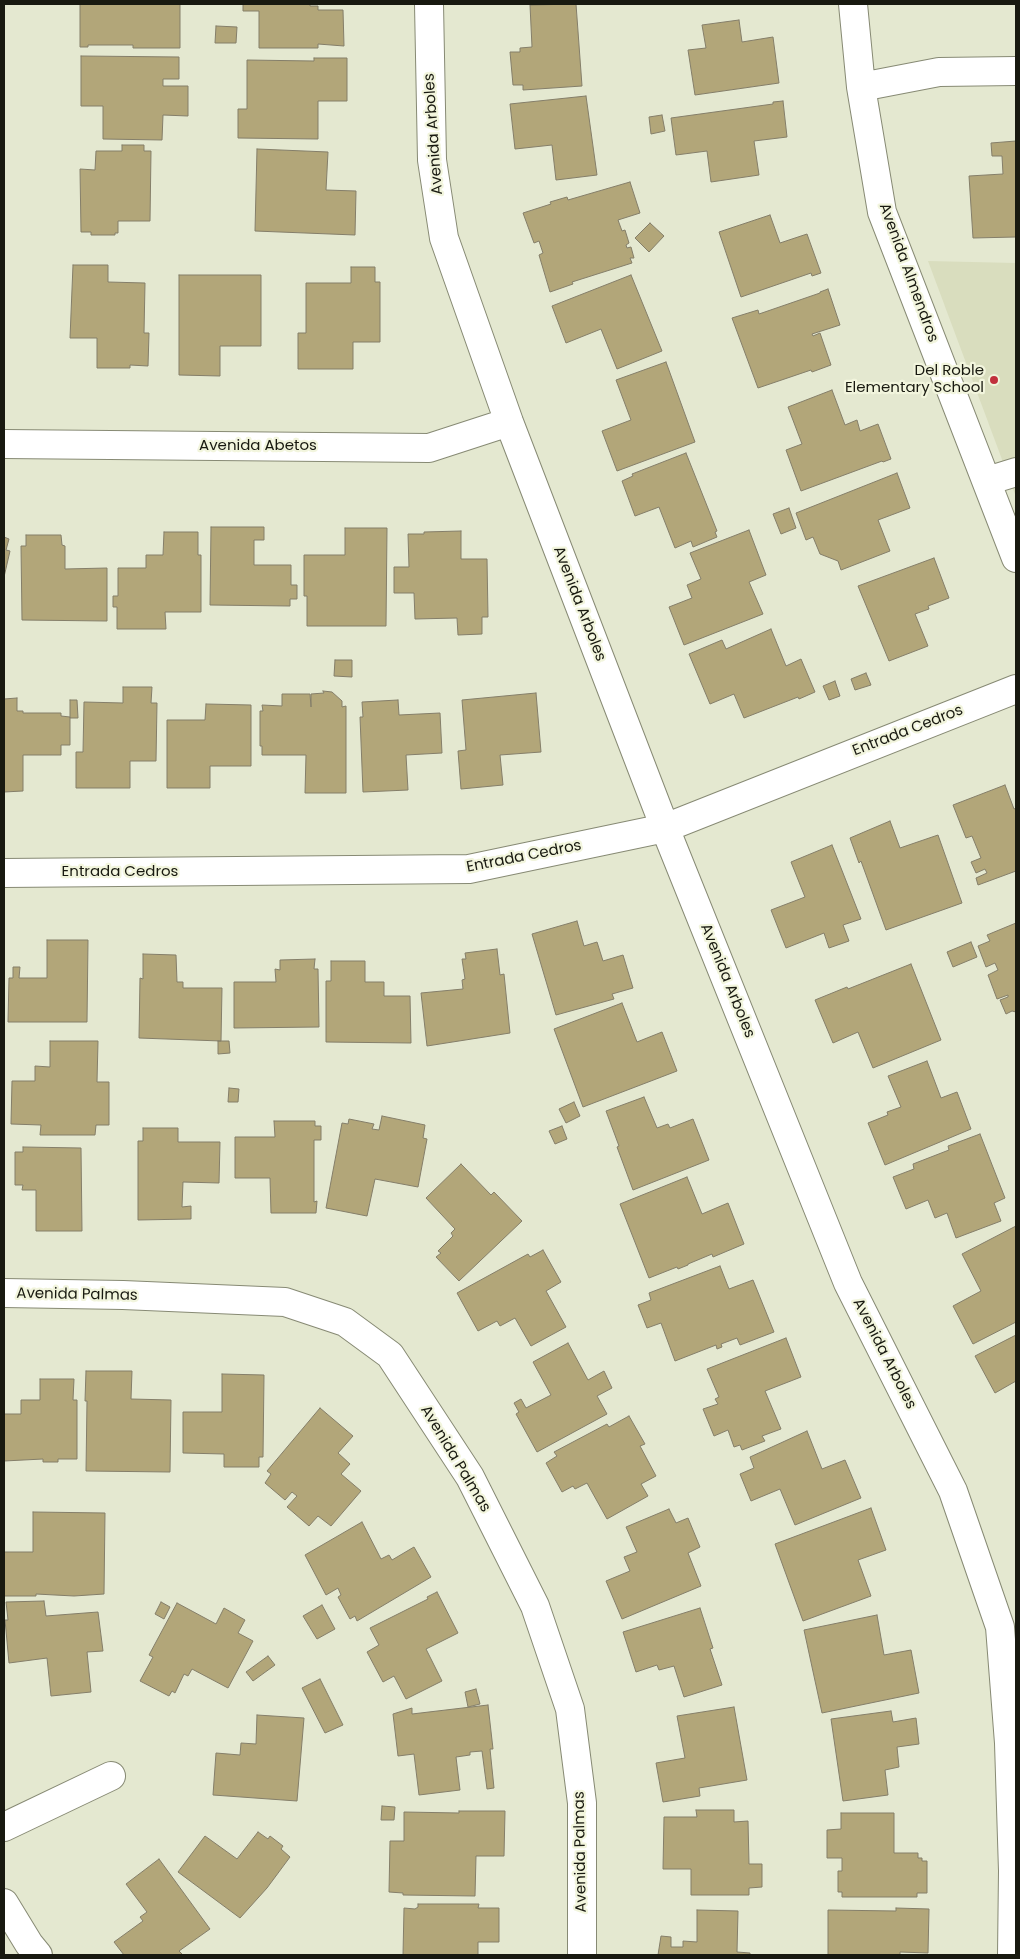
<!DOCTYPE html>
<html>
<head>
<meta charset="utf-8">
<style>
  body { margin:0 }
  #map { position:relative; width:1020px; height:1959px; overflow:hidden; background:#e4e8d0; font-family:Poppins,sans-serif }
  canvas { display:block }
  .frame { position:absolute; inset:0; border:5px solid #181910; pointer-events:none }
</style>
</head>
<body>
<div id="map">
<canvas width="1020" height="1959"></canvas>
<div class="frame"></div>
</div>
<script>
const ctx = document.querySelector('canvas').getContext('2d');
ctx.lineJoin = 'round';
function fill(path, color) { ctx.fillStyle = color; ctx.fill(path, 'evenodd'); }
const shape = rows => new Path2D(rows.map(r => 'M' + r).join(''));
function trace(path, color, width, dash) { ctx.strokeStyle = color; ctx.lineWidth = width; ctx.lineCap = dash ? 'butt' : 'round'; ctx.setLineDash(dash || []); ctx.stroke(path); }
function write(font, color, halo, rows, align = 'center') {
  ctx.font = font + ' Poppins,sans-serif'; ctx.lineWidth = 4.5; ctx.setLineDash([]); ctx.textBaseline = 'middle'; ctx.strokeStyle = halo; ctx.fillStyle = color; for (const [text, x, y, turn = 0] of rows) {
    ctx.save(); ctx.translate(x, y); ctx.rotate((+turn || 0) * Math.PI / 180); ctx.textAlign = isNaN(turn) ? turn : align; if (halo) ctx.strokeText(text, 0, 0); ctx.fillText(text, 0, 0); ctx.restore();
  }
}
const built = shape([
  [928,261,1016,263,1016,497]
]);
const building = shape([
  [80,4,180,4,180,48,133,48,133,45,88,45,88,47,80,47,80,4],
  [243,4,310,4,310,6,318,6,318,10,343,10,344,46,318,44,318,48,259,48,259,11,243,11,243,4],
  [576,4,582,86,523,90,523,85,513,85,510,52,520,52,520,48,532,47,530,5,576,4],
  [739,20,742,42,773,37,779,83,695,95,688,50,706,48,702,25,739,20],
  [216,26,237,27,236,43,215,43,216,26],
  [81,56,179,57,179,79,163,79,163,86,188,86,188,116,163,115,162,140,103,139,103,106,81,106,81,56],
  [314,58,347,58,347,101,318,101,318,139,238,138,238,109,247,109,247,60,314,61,314,58],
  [586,96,597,175,556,180,552,145,515,149,510,104,586,96],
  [783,101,787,137,754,141,759,175,711,182,707,151,676,155,671,118,773,104,773,102,783,101],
  [662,115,665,131,651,134,649,117,662,115],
  [1016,141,1016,237,973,238,969,176,1003,174,1002,156,992,156,991,143,1016,141],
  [122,145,144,145,144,151,151,151,150,221,118,221,118,233,115,233,115,235,91,235,91,232,81,232,80,169,95,170,96,151,122,151,122,145],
  [257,149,328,152,326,190,356,191,355,235,255,231,257,149],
  [630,182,640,213,618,220,622,231,625,230,629,243,626,245,627,248,631,247,634,258,630,258,632,263,572,282,573,284,550,292,539,255,543,253,539,241,534,243,523,213,551,204,550,202,567,197,568,200,630,182],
  [770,215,780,243,807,234,821,273,812,276,811,273,741,297,719,232,770,215],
  [650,223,664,236,649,252,635,238,650,223],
  [73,265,108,265,108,282,145,283,144,333,149,333,148,366,130,365,130,368,97,368,97,338,70,338,73,265],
  [351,267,375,267,375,282,380,282,380,342,353,342,353,369,298,369,298,333,306,333,306,283,351,283,351,267],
  [179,275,261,275,261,346,220,346,220,376,179,375,179,275],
  [631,275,662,351,617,369,601,329,566,343,552,306,631,275],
  [828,289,840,325,812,334,813,336,820,333,831,365,812,372,811,370,758,388,732,318,758,310,759,314,820,293,820,292,828,289],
  [666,362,695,442,617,471,602,431,631,420,616,380,666,362],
  [832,390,845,425,857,420,860,431,878,424,891,459,883,462,882,461,801,491,786,450,802,444,788,407,832,390],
  [686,453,717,531,715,532,717,537,693,547,691,541,675,548,659,507,635,516,622,481,633,476,632,474,686,453],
  [897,473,910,508,878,520,890,551,841,570,838,561,820,554,813,537,806,540,796,513,897,473],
  [789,508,796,528,781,534,773,514,789,508],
  [211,527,264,527,264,540,254,540,254,565,291,565,291,585,297,585,297,599,290,599,290,606,210,605,211,527],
  [345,528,387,528,386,626,307,626,307,596,304,596,304,555,345,555,345,528],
  [749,530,766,575,749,582,763,614,684,645,669,607,692,598,687,585,701,579,690,553,749,530],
  [461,531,461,559,487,559,488,617,482,617,482,634,458,635,457,618,415,619,414,593,394,593,394,567,409,567,408,534,424,534,424,532,461,531],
  [164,532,198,532,198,555,201,555,201,612,165,612,166,629,117,629,117,607,113,607,113,596,118,596,118,568,146,568,146,555,163,555,164,532],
  [26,535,61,535,62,545,65,546,65,569,107,568,107,621,22,620,21,546,26,546,26,535],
  [4,537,9,539,6,550,10,551,4,577,4,537],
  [934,558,949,598,928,606,929,609,915,614,928,646,889,661,858,586,934,558],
  [771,629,786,666,801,659,815,692,799,699,798,697,744,718,734,694,710,704,689,654,722,640,726,649,771,629],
  [335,660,352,660,352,677,334,676,335,660],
  [866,673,871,685,855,690,851,679,866,673],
  [835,681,840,696,829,700,823,686,835,681],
  [123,687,152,687,151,703,157,703,156,761,130,761,130,788,76,788,76,752,83,752,84,702,123,703,123,687],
  [323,691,332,692,342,701,342,707,346,706,346,793,305,793,306,755,262,755,262,746,260,746,260,711,263,711,262,705,282,706,282,694,310,694,311,707,311,694,324,693,323,691],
  [536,693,541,752,500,755,503,785,461,789,458,751,466,750,462,700,536,693],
  [17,698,17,711,23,711,23,713,61,713,61,716,70,717,70,745,61,745,61,755,23,755,23,791,4,792,4,699,17,698],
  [70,700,77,700,78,718,70,718,70,700],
  [398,700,399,715,440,713,442,753,406,755,408,790,363,792,360,717,363,717,362,702,398,700],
  [206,704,251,705,251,766,210,766,210,788,167,788,167,720,205,720,206,704],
  [1005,785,1014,809,1016,808,1016,871,978,885,976,878,987,873,985,869,976,873,971,862,981,858,972,836,966,838,953,805,1005,785],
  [890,821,900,848,938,835,962,903,886,930,861,861,859,863,850,838,890,821],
  [832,845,861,919,843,925,849,941,829,948,824,933,786,948,771,910,805,897,791,862,832,845],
  [577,921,584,946,597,942,603,961,623,955,633,988,612,994,614,999,556,1015,532,934,577,921],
  [1016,923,1016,1012,1012,1011,1006,1014,1000,1000,1008,997,1008,995,997,999,988,975,998,970,995,963,986,967,978,946,990,941,987,935,1016,923],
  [47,940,88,940,87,1022,8,1022,9,978,13,978,13,967,20,967,19,978,47,978,47,940],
  [971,942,977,957,953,967,947,952,971,942],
  [497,949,500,975,504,974,510,1033,427,1046,421,993,463,989,462,980,465,979,462,959,466,959,465,953,497,949],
  [143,954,176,955,177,982,183,982,183,988,222,988,221,1041,139,1038,140,978,143,979,143,954],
  [315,959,314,969,318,969,319,1027,234,1028,234,982,276,982,275,969,280,970,280,960,315,959],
  [331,961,365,961,365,982,384,982,384,996,410,996,411,1043,326,1042,326,981,331,981,331,961],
  [911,964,941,1040,873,1068,858,1032,833,1043,815,1000,847,987,848,989,911,964],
  [622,1003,637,1042,662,1032,677,1071,583,1107,554,1029,622,1003],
  [50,1041,98,1041,97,1082,109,1082,109,1125,96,1125,95,1135,40,1135,41,1125,11,1124,12,1081,35,1081,35,1066,50,1067,50,1041],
  [218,1041,229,1041,230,1053,218,1054,218,1041],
  [927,1061,941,1098,957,1092,971,1129,885,1165,868,1123,888,1115,887,1112,901,1107,888,1076,927,1061],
  [229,1088,239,1089,238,1102,228,1102,229,1088],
  [644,1097,657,1128,668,1124,670,1128,693,1119,709,1160,633,1190,617,1147,619,1146,606,1111,644,1097],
  [574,1102,580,1116,566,1123,559,1109,574,1102],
  [382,1116,425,1125,423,1138,427,1139,418,1187,375,1179,367,1216,326,1208,342,1123,348,1124,349,1119,374,1124,372,1129,379,1130,382,1116],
  [274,1121,315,1121,315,1126,321,1126,321,1140,314,1140,314,1202,317,1201,316,1213,271,1213,270,1178,235,1178,235,1137,275,1137,274,1121],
  [562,1126,567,1139,555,1144,549,1131,562,1126],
  [143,1128,178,1128,178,1142,220,1142,219,1183,183,1182,182,1207,191,1206,191,1219,138,1220,138,1141,143,1141,143,1128],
  [980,1134,1005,1198,994,1203,1001,1221,956,1238,947,1213,935,1218,928,1200,906,1209,893,1177,914,1169,913,1164,949,1150,948,1146,980,1134],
  [23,1147,81,1148,82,1231,36,1231,36,1190,22,1190,23,1185,15,1185,15,1152,23,1152,23,1147],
  [461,1164,491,1195,494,1192,522,1221,459,1281,436,1257,441,1253,438,1251,453,1236,451,1233,455,1229,426,1198,461,1164],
  [687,1177,702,1214,728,1203,744,1244,713,1257,712,1254,688,1264,688,1265,678,1269,677,1267,649,1278,620,1204,687,1177],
  [1016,1226,1016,1322,973,1344,953,1306,981,1291,962,1254,1016,1226],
  [543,1250,561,1282,546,1291,566,1327,531,1346,515,1318,500,1326,497,1321,478,1331,457,1293,528,1254,530,1257,543,1250],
  [720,1266,729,1289,753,1280,774,1332,740,1345,737,1338,721,1344,722,1347,717,1349,716,1345,675,1361,661,1323,647,1328,638,1305,651,1300,649,1293,720,1266],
  [1016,1335,1016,1381,995,1393,975,1356,1016,1335],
  [786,1338,801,1377,765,1391,781,1429,762,1436,765,1441,742,1450,740,1445,734,1447,728,1430,714,1436,703,1409,718,1404,715,1399,719,1397,707,1369,786,1338],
  [568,1343,588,1380,604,1371,612,1388,597,1396,607,1414,537,1452,516,1414,519,1412,514,1403,521,1399,526,1408,551,1395,533,1362,568,1343],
  [86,1371,132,1371,131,1399,171,1400,170,1472,86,1471,87,1401,85,1401,86,1371],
  [222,1374,264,1375,263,1457,259,1457,259,1467,224,1467,224,1454,183,1453,183,1412,222,1412,222,1374],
  [40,1379,74,1379,73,1400,77,1400,77,1459,58,1459,58,1462,43,1462,43,1459,4,1461,4,1414,21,1414,21,1400,40,1400,40,1379],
  [320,1408,353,1436,338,1453,350,1464,341,1474,361,1491,331,1526,318,1516,309,1526,287,1507,297,1496,292,1492,285,1500,265,1483,271,1474,267,1471,320,1408],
  [629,1416,645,1444,640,1446,656,1476,641,1484,648,1496,607,1519,587,1483,575,1489,573,1486,562,1492,546,1463,557,1456,554,1452,607,1424,609,1427,629,1416],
  [807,1431,822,1469,845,1460,861,1498,795,1525,780,1489,751,1501,740,1474,754,1468,750,1457,807,1431],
  [871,1508,886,1550,858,1560,871,1596,803,1621,775,1544,871,1508],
  [669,1509,676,1523,688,1518,700,1547,688,1553,701,1586,622,1619,606,1581,630,1571,624,1557,637,1552,626,1527,669,1509],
  [33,1512,105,1513,104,1594,74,1596,36,1594,36,1596,4,1596,4,1552,33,1552,33,1512],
  [362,1522,381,1559,389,1555,392,1560,414,1547,431,1577,357,1621,355,1616,350,1619,338,1597,341,1595,338,1588,326,1595,305,1555,362,1522],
  [437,1592,458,1633,426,1649,442,1681,406,1699,394,1676,383,1682,367,1652,379,1645,370,1628,428,1599,427,1597,437,1592],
  [44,1601,46,1616,98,1612,103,1651,87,1652,91,1692,51,1696,47,1658,9,1663,5,1620,8,1620,6,1602,44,1601],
  [161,1602,170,1607,164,1619,155,1614,161,1602],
  [177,1603,216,1624,224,1608,245,1620,238,1633,253,1641,228,1688,192,1669,188,1676,184,1674,175,1693,172,1691,169,1696,140,1681,153,1657,149,1655,177,1603],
  [322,1605,335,1629,317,1639,303,1616,322,1605],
  [700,1608,713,1648,710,1649,722,1685,684,1697,674,1666,659,1670,657,1665,636,1672,623,1632,700,1608],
  [877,1615,884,1655,911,1650,919,1693,822,1713,804,1630,877,1615],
  [268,1656,275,1665,253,1681,246,1672,268,1656],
  [320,1679,343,1725,325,1733,302,1688,320,1679],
  [476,1689,480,1704,468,1707,465,1692,476,1689],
  [488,1705,493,1749,490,1749,494,1788,487,1789,482,1751,470,1752,470,1755,456,1757,460,1790,419,1795,414,1754,398,1756,393,1714,412,1708,412,1714,488,1705],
  [734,1707,747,1780,699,1788,700,1796,663,1802,656,1763,685,1758,677,1716,734,1707],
  [891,1711,893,1722,916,1718,919,1744,897,1747,899,1767,885,1770,888,1795,843,1801,831,1719,891,1711],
  [257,1715,304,1718,297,1801,213,1795,216,1753,240,1755,241,1743,256,1744,257,1715],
  [382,1806,395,1807,394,1820,381,1820,382,1806],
  [696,1810,734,1810,734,1822,748,1821,749,1864,762,1864,762,1887,749,1888,749,1895,691,1895,691,1869,663,1869,664,1817,697,1817,696,1810],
  [459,1811,505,1811,504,1856,476,1856,475,1896,403,1895,403,1893,389,1892,390,1841,404,1841,404,1812,459,1813,459,1811],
  [841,1813,894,1813,894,1853,918,1853,918,1858,922,1858,922,1861,927,1861,927,1893,917,1893,917,1897,842,1897,842,1892,838,1892,838,1871,842,1871,842,1858,827,1858,827,1830,841,1829,841,1813],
  [258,1832,268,1839,270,1836,283,1846,281,1849,290,1857,267,1888,240,1918,178,1872,205,1836,237,1859,258,1832],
  [159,1859,210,1929,179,1951,183,1955,124,1955,114,1942,143,1921,140,1917,147,1912,126,1884,159,1859],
  [418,1904,479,1904,478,1908,499,1908,499,1942,478,1942,478,1955,403,1955,404,1908,415,1909,418,1907,418,1904],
  [896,1908,929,1909,928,1953,900,1952,900,1955,828,1955,828,1910,896,1911,896,1908],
  [697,1910,738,1911,737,1952,750,1953,750,1955,658,1955,661,1936,671,1937,671,1947,683,1947,683,1941,697,1942,697,1910]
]);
const minor = shape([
  [429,4,432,160,444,238,509,422,665,828,848,1283,953,1491,1000,1627,1009,1743,1013,1871,1012,1955],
  [853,4,861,87,882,212,1016,558],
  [861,87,939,72,1016,71],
  [4,444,429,448,509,422],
  [987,481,1016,472],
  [4,873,469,869,665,828,1016,689],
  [4,1293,123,1295,285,1302,345,1322,390,1355,470,1477,535,1606,570,1709,582,1803,582,1955],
  [4,1827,111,1776],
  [4,1903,29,1944,38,1955]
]);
const markers = [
  [994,380,5,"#c1303d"]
];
const streetNames = [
  ["Avenida Arboles",434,134,-94],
  ["Avenida Almendros",908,273,70],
  ["Avenida Abetos",258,446],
  ["Avenida Arboles",579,604,69],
  ["Entrada Cedros",908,731,-21],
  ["Entrada Cedros",524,857,-11],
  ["Entrada Cedros",120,872],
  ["Avenida Arboles",727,981,68],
  ["Avenida Palmas",77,1295,1],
  ["Avenida Arboles",884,1354,63],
  ["Avenida Palmas",455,1459,59],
  ["Avenida Palmas",581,1852,-91]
];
const poiNames = [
  ["Del Roble",984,371],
  ["Elementary School",984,388]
];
fill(built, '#d9ddbe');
fill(building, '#b2a679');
trace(building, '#847e69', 1);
trace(minor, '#878a74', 30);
trace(minor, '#fff', 28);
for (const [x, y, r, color] of markers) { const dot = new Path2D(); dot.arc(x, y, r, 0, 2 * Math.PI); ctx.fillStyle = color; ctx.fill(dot); trace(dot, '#f2f5dd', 2); }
write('15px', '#181910', '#f2f5dd', streetNames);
write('15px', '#181910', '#f2f5dd', poiNames, 'right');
</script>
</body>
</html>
